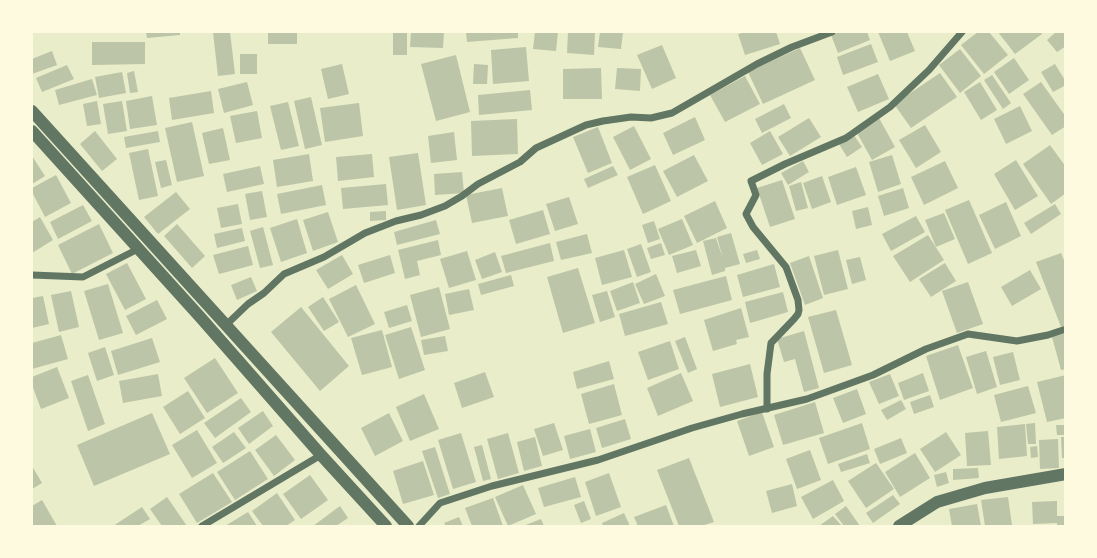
<!DOCTYPE html>
<html>
<head>
<meta charset="utf-8">
<style>
  body { margin:0 }
  #map { position:relative; width:1097px; height:558px; overflow:hidden; background:#e9edc9; font-family:"PT Sans Narrow",sans-serif }
  canvas { display:block }
  .frame { position:absolute; inset:0; border:33px solid #fefae0; pointer-events:none }
</style>
</head>
<body>
<div id="map">
<canvas width="1097" height="558"></canvas>
<div class="frame"></div>
</div>
<script>
const ctx = document.querySelector('canvas').getContext('2d');
ctx.lineJoin = 'round';
function fill(path, color) { ctx.fillStyle = color; ctx.fill(path, 'evenodd'); }
const shape = rows => new Path2D(rows.map(r => 'M' + r).join(''));
function trace(path, color, width, dash) { ctx.strokeStyle = color; ctx.lineWidth = width; ctx.lineCap = dash ? 'butt' : 'round'; ctx.setLineDash(dash || []); ctx.stroke(path); }
const building = shape([
  [146,32,180,32,180,35,147,38],
  [213,32,230,32,235,74,218,76],
  [268,32,297,32,297,44,268,44],
  [393,32,407,32,407,55,393,55],
  [411,32,444,32,443,48,410,47],
  [466,32,518,32,518,38,467,42],
  [535,32,558,32,556,51,533,49],
  [568,32,595,32,594,55,567,53],
  [600,32,623,32,621,49,598,47],
  [747,32,776,32,780,44,745,55,738,34],
  [840,32,867,32,870,40,838,53,831,35],
  [878,32,907,32,915,51,890,61],
  [978,32,989,32,1008,55,984,74,961,45],
  [998,32,1041,32,1042,34,1015,54],
  [1056,32,1066,32,1066,46,1057,52,1047,40],
  [92,42,145,42,145,64,92,65],
  [871,44,878,62,843,75,837,57],
  [662,45,676,78,652,89,637,55],
  [526,47,529,81,493,84,491,50],
  [800,48,815,80,763,104,748,72],
  [960,49,981,76,960,93,939,65],
  [52,51,57,65,32,74,32,59],
  [240,54,257,54,257,74,240,74],
  [456,55,470,112,436,121,421,64],
  [1014,58,1029,80,1009,94,994,72],
  [342,64,349,94,328,99,321,69],
  [474,64,488,65,487,84,473,84],
  [1055,64,1066,82,1066,85,1053,92,1041,72],
  [67,65,74,79,42,92,36,78],
  [601,68,602,99,563,99,563,69],
  [617,68,641,69,640,91,615,89],
  [134,71,138,92,130,93,127,73],
  [122,72,126,93,99,98,95,77],
  [940,73,957,97,911,128,894,104],
  [878,74,889,99,858,112,847,87],
  [992,75,1011,103,1003,109,984,80],
  [745,76,760,104,725,122,710,95],
  [92,79,97,95,59,105,55,90],
  [247,82,253,105,224,113,218,89],
  [980,82,997,110,981,120,964,92],
  [1041,82,1066,117,1066,126,1052,135,1023,94],
  [530,90,532,110,479,115,478,95],
  [211,91,214,113,172,120,169,98],
  [152,96,157,125,130,129,126,101],
  [311,97,322,145,305,149,294,101],
  [97,101,101,124,87,126,83,104],
  [122,101,127,131,108,134,103,104],
  [288,102,299,146,281,150,270,106],
  [359,103,363,136,325,142,320,108],
  [784,104,791,118,762,133,755,119],
  [1020,106,1032,131,1006,144,994,119],
  [257,111,262,138,236,143,230,116],
  [695,117,705,140,673,155,663,133],
  [809,118,821,137,790,156,778,137],
  [879,118,895,147,872,160,856,131],
  [517,119,518,154,472,156,471,121],
  [192,122,204,176,177,182,165,128],
  [925,125,941,152,916,168,899,140],
  [634,126,651,159,630,170,613,137],
  [598,127,612,163,588,173,573,137],
  [223,128,230,160,209,164,202,133],
  [95,131,117,159,102,171,80,144],
  [158,131,160,142,126,148,124,137],
  [770,131,783,154,762,165,750,143],
  [454,132,457,160,431,163,428,136],
  [853,134,862,147,847,157,839,144],
  [1050,145,1066,167,1066,193,1051,204,1023,164],
  [148,149,158,196,139,200,129,153],
  [418,153,426,205,397,210,389,157],
  [309,154,313,181,277,187,273,160],
  [372,154,374,177,338,181,336,157],
  [694,155,708,181,677,197,663,171],
  [892,155,901,184,878,192,869,162],
  [32,156,45,176,32,184],
  [166,160,172,185,161,188,155,162],
  [1016,160,1038,196,1015,210,994,174],
  [803,161,809,172,788,185,781,173],
  [945,161,958,188,924,205,911,177],
  [655,165,671,201,643,214,627,177],
  [260,166,264,184,227,192,223,174],
  [613,166,618,175,588,188,584,179],
  [856,167,866,195,837,205,828,177],
  [462,172,464,193,435,195,434,174],
  [56,175,71,203,45,217,32,192,32,188],
  [822,176,831,202,812,209,803,183],
  [782,180,795,219,770,227,757,188],
  [801,182,808,208,796,211,789,186],
  [386,184,388,205,343,209,341,188],
  [322,185,326,205,281,214,277,194],
  [502,188,508,216,472,223,466,195],
  [903,188,909,208,884,216,878,196],
  [262,191,267,217,250,220,245,194],
  [176,192,190,209,158,234,144,217],
  [569,197,578,224,555,231,546,204],
  [969,200,992,253,968,264,945,210],
  [715,201,727,228,697,243,684,216],
  [1006,202,1021,236,995,249,979,215],
  [238,204,242,224,221,228,217,208],
  [1055,204,1061,214,1031,234,1024,223],
  [83,205,92,221,58,239,50,222],
  [868,207,872,225,856,229,852,211],
  [543,210,550,234,516,244,509,220],
  [386,211,386,220,370,221,370,212],
  [328,212,338,242,313,251,303,220],
  [944,213,955,239,936,247,925,220],
  [916,216,925,232,891,251,882,234],
  [40,217,53,240,32,253,32,222],
  [297,219,307,253,281,262,270,228],
  [682,219,693,245,669,255,658,229],
  [436,220,440,234,397,245,394,232],
  [654,221,660,239,648,243,642,225],
  [99,224,113,253,72,274,58,245],
  [177,224,205,256,192,268,164,236],
  [263,227,273,265,260,268,250,231],
  [242,228,245,241,217,248,214,234],
  [731,233,740,264,725,268,725,271,712,275,703,241,716,238,723,259,717,237],
  [587,234,592,253,561,260,556,242],
  [928,235,944,260,910,282,893,256],
  [438,240,441,255,417,261,420,275,405,279,398,250],
  [550,243,554,261,506,273,501,256],
  [661,243,665,255,651,259,647,248],
  [641,244,651,272,637,277,627,249],
  [248,246,253,265,219,274,213,255],
  [624,250,632,277,602,285,595,258],
  [696,250,701,266,677,273,672,256],
  [757,250,760,259,746,263,743,254],
  [838,250,848,289,824,295,814,256],
  [467,251,476,280,449,288,440,259],
  [495,252,502,272,482,279,475,260],
  [1061,253,1066,265,1066,325,1061,327,1036,262],
  [342,255,353,274,328,289,316,270],
  [390,255,395,273,364,283,358,265],
  [809,256,823,298,805,305,790,263],
  [860,257,866,280,852,284,846,260],
  [127,263,146,299,125,310,106,274],
  [945,263,956,281,931,297,919,279],
  [774,264,780,287,743,297,737,275],
  [578,268,595,323,563,333,547,277],
  [1030,270,1041,289,1012,306,1001,287],
  [656,274,665,296,644,304,635,284],
  [511,275,514,286,481,295,478,284],
  [726,276,732,300,680,314,673,290],
  [251,277,257,291,237,300,231,285],
  [633,282,640,303,617,311,610,291],
  [968,282,983,324,957,333,942,291],
  [108,284,123,333,99,340,84,291],
  [356,285,375,324,348,337,329,299],
  [439,287,450,329,421,337,410,295],
  [469,289,474,310,449,315,445,294],
  [71,291,79,327,59,332,51,295],
  [607,291,615,317,600,322,592,295],
  [783,292,788,312,750,323,745,302],
  [43,296,49,324,32,328,32,298],
  [323,297,339,322,324,331,308,307],
  [157,300,167,319,136,335,126,316],
  [661,302,668,324,625,336,619,314],
  [407,305,412,321,389,328,384,312],
  [301,307,349,366,320,391,271,332],
  [741,308,749,337,736,340,737,344,713,351,704,320],
  [836,310,852,365,824,373,808,317],
  [411,327,425,370,399,379,385,335],
  [382,330,392,367,362,375,351,338],
  [804,331,819,388,804,392,795,359,784,362,777,339],
  [1066,333,1066,369,1061,370,1052,337],
  [61,335,68,359,32,369,32,343],
  [445,336,448,351,424,355,421,340],
  [685,337,697,369,688,373,675,341],
  [152,338,160,362,118,375,111,351],
  [670,341,679,369,648,380,638,352],
  [958,345,973,388,940,400,926,356],
  [105,347,114,375,97,381,88,353],
  [986,351,997,387,977,394,966,357],
  [1013,352,1020,380,1000,385,993,357],
  [215,358,238,393,207,413,184,378],
  [609,361,614,379,577,389,573,372],
  [750,364,758,397,720,407,712,374],
  [57,367,69,398,41,409,32,385,32,377],
  [485,372,494,397,462,408,454,383],
  [681,373,693,401,658,416,647,388],
  [923,373,929,391,904,400,898,383],
  [158,374,162,396,123,403,119,381],
  [890,374,899,396,879,404,869,382],
  [88,375,105,424,88,431,71,381],
  [1066,375,1066,418,1047,422,1037,382],
  [614,384,622,415,589,424,581,394],
  [1028,386,1036,413,1001,422,994,395],
  [857,389,866,414,843,423,833,398],
  [188,391,205,418,180,434,163,407],
  [424,394,439,429,410,441,396,407],
  [930,395,934,407,914,414,910,402],
  [241,398,251,412,215,438,204,423],
  [901,400,906,409,887,420,881,410],
  [815,402,824,433,783,445,774,415],
  [263,411,273,426,249,444,238,428],
  [762,412,774,447,749,456,737,421],
  [152,413,170,454,94,486,77,445],
  [389,413,403,441,375,456,361,428],
  [625,419,631,439,602,448,596,428],
  [554,423,563,450,543,456,534,429],
  [862,423,870,449,828,464,819,438],
  [1035,423,1036,444,1028,444,1026,424],
  [1025,424,1027,456,999,459,997,427],
  [1056,425,1066,425,1066,435,1057,435],
  [590,429,596,452,570,459,564,436],
  [197,430,217,463,192,478,172,445],
  [988,431,991,465,967,466,965,433],
  [234,432,246,448,223,463,212,447],
  [946,432,961,455,935,472,920,449],
  [461,433,476,482,453,489,438,440],
  [508,433,519,473,498,479,487,439],
  [276,435,295,460,274,476,255,450],
  [535,437,542,466,524,471,517,442],
  [1061,437,1066,437,1066,458,1062,458],
  [901,438,907,453,880,464,874,449],
  [1058,439,1059,468,1040,469,1039,440],
  [482,445,491,479,483,481,474,447],
  [1037,446,1038,457,1031,458,1030,447],
  [435,447,450,494,438,498,422,451],
  [810,450,821,480,797,489,786,459],
  [250,451,268,479,235,500,217,472],
  [915,453,930,478,900,497,885,472],
  [867,454,870,463,841,472,838,464],
  [689,458,714,522,701,526,679,526,657,470],
  [423,461,434,495,403,504,393,471],
  [876,463,894,489,866,508,848,481],
  [32,466,42,483,32,489],
  [978,468,979,478,953,480,953,469],
  [946,472,949,483,937,487,934,475],
  [213,473,232,502,197,523,179,494],
  [609,473,621,507,596,516,585,482],
  [310,475,328,500,301,519,283,494],
  [575,477,581,497,544,507,538,488],
  [833,480,844,501,813,519,801,497],
  [792,484,797,506,772,513,766,491],
  [523,485,536,514,508,526,495,497],
  [277,493,295,520,286,526,263,526,252,511],
  [893,495,900,504,873,523,866,513],
  [167,497,187,526,162,526,150,509],
  [1008,497,1012,525,985,526,981,500],
  [493,498,503,526,472,526,465,508],
  [42,500,57,526,32,526,32,506],
  [584,501,591,519,581,523,574,505],
  [1057,501,1057,516,1066,516,1066,526,1057,526,1057,523,1033,524,1032,502],
  [977,504,981,526,952,526,949,509],
  [666,505,674,526,638,526,634,517],
  [340,506,348,518,336,526,313,526],
  [846,506,860,526,844,526,835,514],
  [142,507,150,519,138,526,113,526],
  [248,512,257,526,225,526],
  [624,513,630,526,603,526,602,523],
  [833,516,842,526,819,526],
  [459,517,463,526,446,526,444,523],
  [541,519,544,526,523,526]
]);
const minor = shape([
  [32,275,83,277,138,249],
  [226,325,248,304,264,293,284,274,324,257,365,233,396,221,421,215,445,206,462,196,478,184,520,162,536,148,586,125,603,121,631,117,651,118,672,113,757,64,792,47,832,32],
  [767,409,767,374,771,343,794,319,798,314,799,310,798,300,786,267,753,227,746,214,756,195,751,181,785,164,846,138,890,107,929,70,962,32],
  [202,526,321,455],
  [419,526,440,503,492,486,598,460,692,428,742,414,807,399,873,375,926,349,968,334,1017,341,1048,335,1066,329]
]);
const tertiary = shape([
  [32,111,408,526],
  [32,131,201,318,321,455,386,526],
  [899,526,937,502,985,488,1066,474]
]);
fill(building, '#bcc5a7');
trace(minor, '#617663', 7);
trace(tertiary, '#617663', 12);
</script>
</body>
</html>
